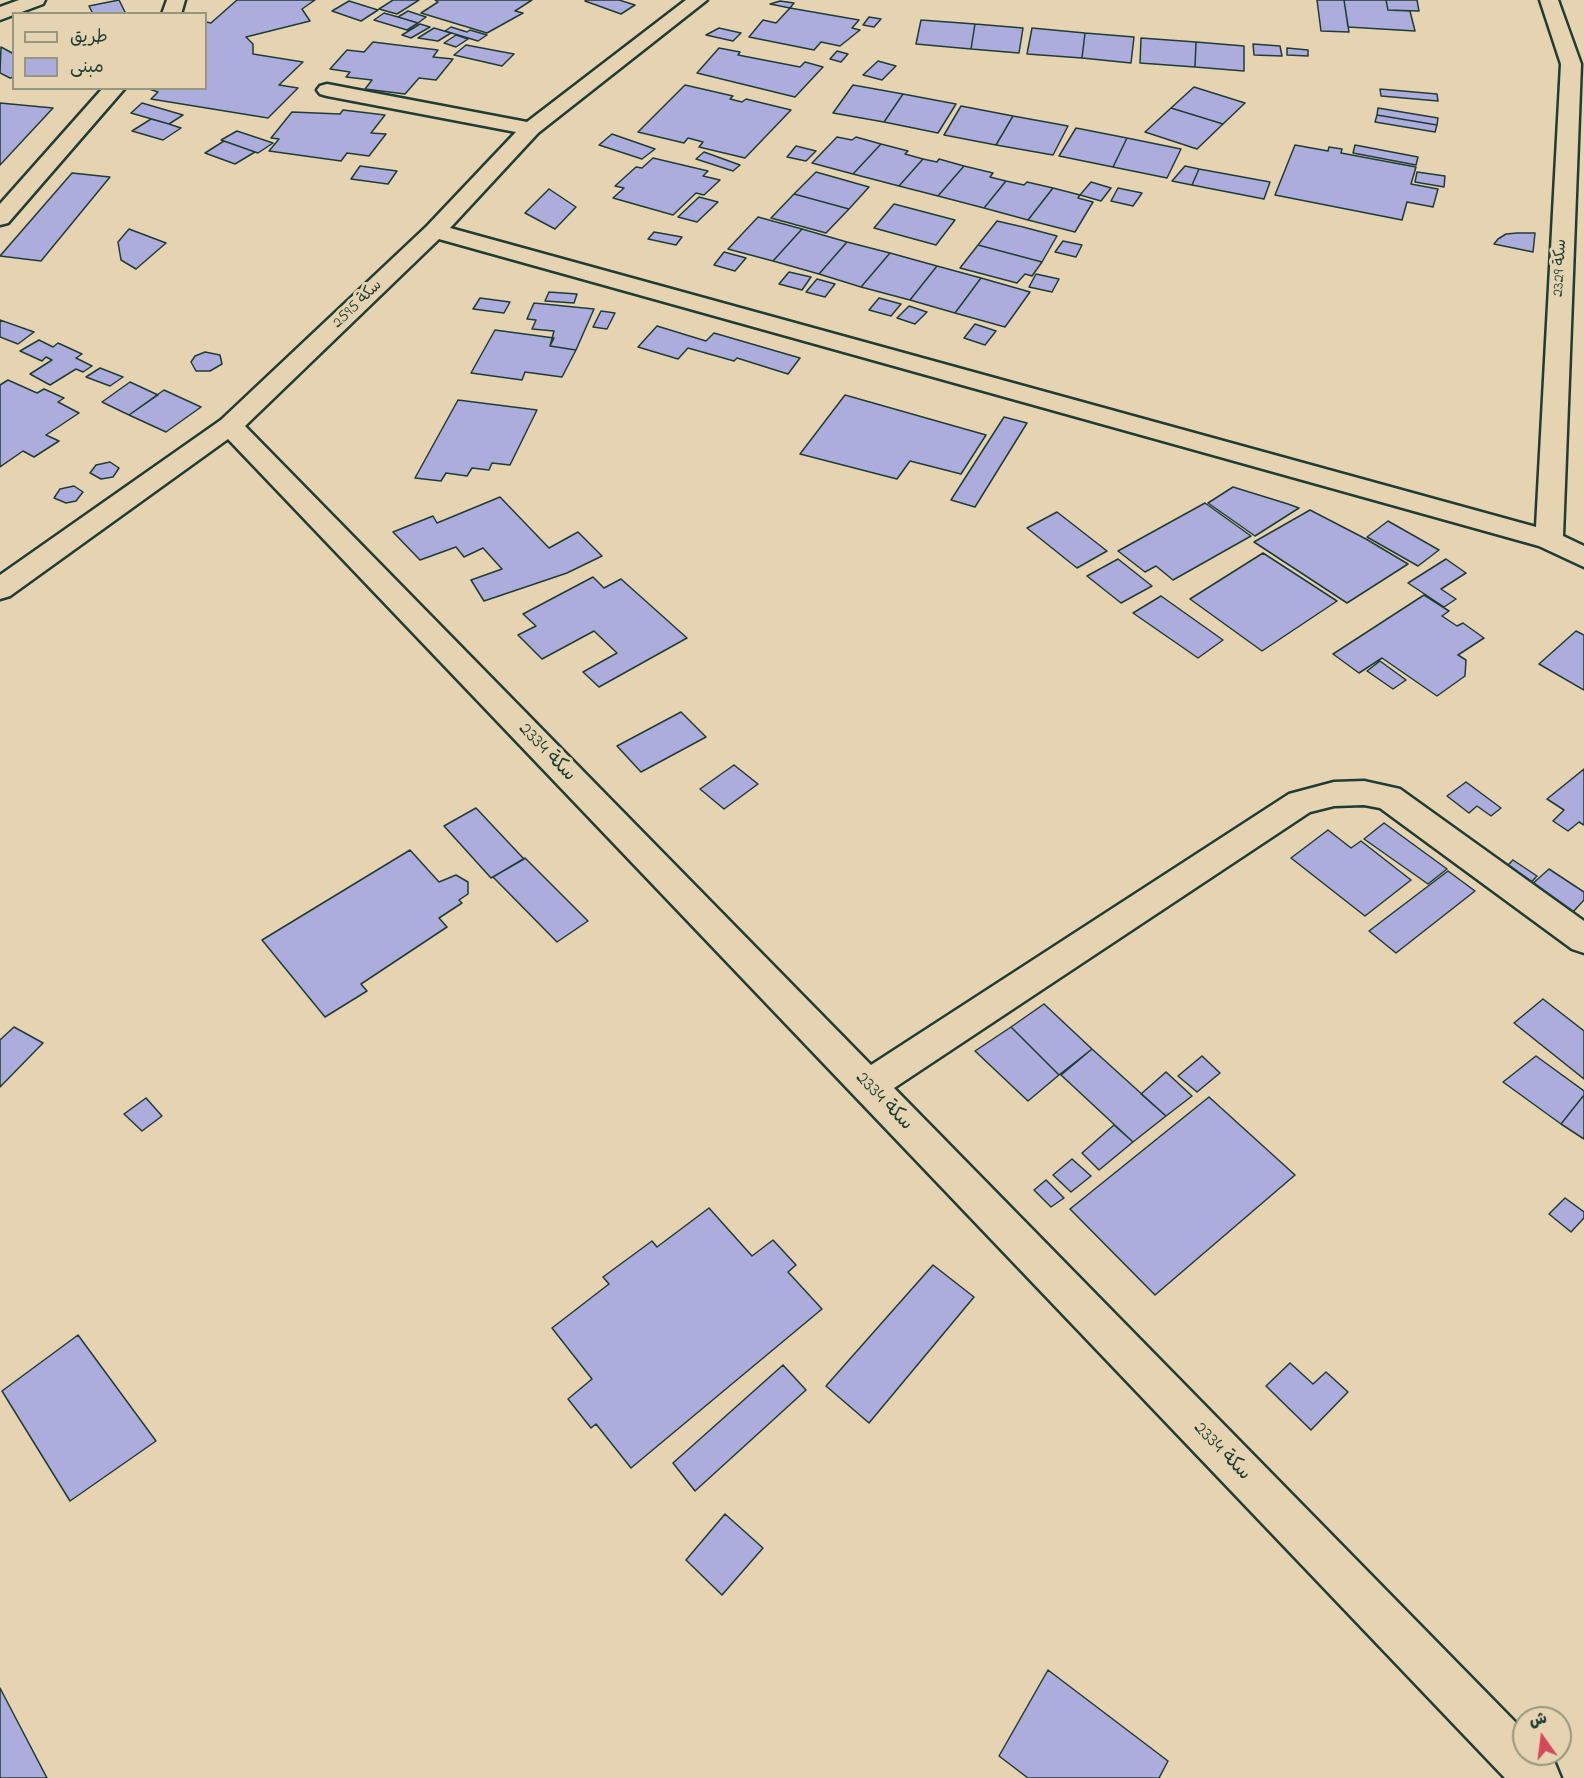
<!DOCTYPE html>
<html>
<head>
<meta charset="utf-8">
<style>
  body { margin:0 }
  #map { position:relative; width:1584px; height:1778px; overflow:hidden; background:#e5d3b1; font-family:"Indie Flower","Playpen Sans Arabic",sans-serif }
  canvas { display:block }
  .legend { position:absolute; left:12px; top:12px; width:195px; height:78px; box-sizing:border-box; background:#e5d3b1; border:2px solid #96977f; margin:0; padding:8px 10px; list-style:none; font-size:18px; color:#1f3d34 }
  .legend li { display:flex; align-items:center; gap:12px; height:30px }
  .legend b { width:30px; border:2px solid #96977f }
  .north { position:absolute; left:1512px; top:1706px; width:60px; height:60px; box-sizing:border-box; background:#e5d3b1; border:2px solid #96977f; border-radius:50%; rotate:346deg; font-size:16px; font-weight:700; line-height:24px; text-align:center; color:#1f3d34 }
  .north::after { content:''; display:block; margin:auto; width:21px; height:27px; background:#d1495b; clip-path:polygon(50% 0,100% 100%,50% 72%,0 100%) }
</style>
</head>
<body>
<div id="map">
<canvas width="1584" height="1778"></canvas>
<ul class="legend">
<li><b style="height:8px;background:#e5d3b1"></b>طريق</li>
<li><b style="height:16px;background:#acacdd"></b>مبنى</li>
</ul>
<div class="north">ش</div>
</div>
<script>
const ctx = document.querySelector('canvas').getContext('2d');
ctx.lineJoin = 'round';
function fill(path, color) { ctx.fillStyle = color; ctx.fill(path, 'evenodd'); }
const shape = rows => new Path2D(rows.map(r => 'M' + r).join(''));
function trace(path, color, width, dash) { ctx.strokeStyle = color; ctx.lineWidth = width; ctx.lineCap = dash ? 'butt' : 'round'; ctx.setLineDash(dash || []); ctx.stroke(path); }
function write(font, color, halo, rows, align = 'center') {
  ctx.font = font + ' "Indie Flower","Playpen Sans Arabic",sans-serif'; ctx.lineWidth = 6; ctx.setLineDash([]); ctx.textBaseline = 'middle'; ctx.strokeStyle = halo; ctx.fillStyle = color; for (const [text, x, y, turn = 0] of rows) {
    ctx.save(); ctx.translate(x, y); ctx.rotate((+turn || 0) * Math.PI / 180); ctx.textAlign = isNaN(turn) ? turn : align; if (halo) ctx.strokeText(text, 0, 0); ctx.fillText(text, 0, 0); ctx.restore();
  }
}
const building = shape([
  [119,0,126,14,93,14,89,6,119,0],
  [237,0,315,0,302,9,310,21,246,37,253,44,253,54,303,62,279,85,298,88,268,118,151,99,158,92,146,88,206,88,206,22,211,23,237,0],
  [393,0,419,0,397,14,379,9,393,0],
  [532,0,515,11,523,13,487,33,421,13,438,2,435,0,532,0],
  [587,0,619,0,635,5,621,14,585,1,587,0],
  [1317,0,1344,0,1349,32,1321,31,1317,0],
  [1344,0,1386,0,1388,10,1410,11,1415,31,1348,27,1344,0],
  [1386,0,1417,0,1419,11,1388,10,1386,0],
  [349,1,378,10,361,21,332,11,349,1],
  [780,1,794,3,790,8,770,4,780,1],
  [790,8,859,20,852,28,860,30,840,46,821,42,814,50,749,37,763,20,776,23,790,8],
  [408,11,426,17,418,23,398,17,408,11],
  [384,13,398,17,418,23,407,30,374,20,384,13],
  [869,17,881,19,874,27,863,25,869,17],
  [921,20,975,24,971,49,916,44,921,20],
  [420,24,430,27,411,38,402,35,420,24],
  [975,24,1023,28,1019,53,971,49,975,24],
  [451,27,467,32,470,30,487,35,478,41,445,31,451,27],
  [434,28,451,33,438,41,418,38,434,28],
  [719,28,741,33,733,41,706,35,719,28],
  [1032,28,1085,33,1082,58,1027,54,1032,28],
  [1085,33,1134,37,1131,63,1082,58,1085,33],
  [456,35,468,39,456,47,444,43,456,35],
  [1141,38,1196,42,1195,67,1140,63,1141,38],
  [373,42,438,50,433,57,453,59,436,80,419,78,405,94,365,89,372,80,346,77,350,72,330,69,347,50,364,52,373,42],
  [1196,42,1244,46,1244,71,1195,67,1196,42],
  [1253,44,1280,46,1282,56,1254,55,1253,44],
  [466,45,514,54,502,66,454,55,466,45],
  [1,47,14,54,14,77,10,78,0,73,1,47],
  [719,48,740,52,738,55,800,67,805,62,823,67,795,97,697,73,719,48],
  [1287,48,1308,50,1308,56,1287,55,1287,48],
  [837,51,848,54,841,62,830,59,837,51],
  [878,61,896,66,882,80,863,75,878,61],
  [685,85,733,96,730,99,742,102,746,99,791,110,745,158,699,147,703,142,688,138,684,143,638,132,685,85],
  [853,85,903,94,884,122,833,113,853,85],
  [1194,87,1245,103,1223,124,1171,108,1194,87],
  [1380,89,1437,94,1438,101,1381,96,1380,89],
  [903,94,956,104,938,133,884,122,903,94],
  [0,103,53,108,0,165,0,103],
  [142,103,183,115,169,124,131,113,142,103],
  [961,106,1013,116,996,145,944,135,961,106],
  [1171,108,1223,124,1197,149,1145,132,1171,108],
  [1378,108,1438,118,1437,125,1377,115,1378,108],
  [343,110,385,115,371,133,386,134,369,156,347,153,341,161,269,151,279,139,271,138,292,112,340,114,343,110],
  [1377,115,1437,125,1435,132,1375,122,1377,115],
  [1013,116,1068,126,1053,155,996,145,1013,116],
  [151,119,169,124,181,128,163,140,132,131,151,119],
  [1076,128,1127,138,1113,167,1059,156,1076,128],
  [237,131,273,143,258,153,221,140,237,131],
  [612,134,655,149,642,159,599,145,612,134],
  [837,137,852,140,856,137,881,144,853,174,812,163,837,137],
  [1127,138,1181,149,1167,178,1113,167,1127,138],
  [224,141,255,152,235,164,205,153,224,141],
  [881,144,908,151,905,154,923,159,899,186,853,174,881,144],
  [1295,145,1328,151,1329,147,1342,149,1341,153,1416,167,1411,184,1438,189,1433,207,1407,202,1402,220,1275,195,1295,145],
  [1355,145,1418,157,1416,165,1353,153,1355,145],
  [796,146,816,151,806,161,787,157,796,146],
  [704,152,740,165,733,171,696,159,704,152],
  [653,158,708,171,703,176,720,180,704,195,696,193,673,215,613,198,624,188,615,186,636,167,642,168,653,158],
  [923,159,937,162,939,159,964,166,938,196,899,186,923,159],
  [360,166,397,171,388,184,351,179,360,166],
  [964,166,993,173,990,177,1006,181,984,208,938,196,964,166],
  [1185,166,1199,169,1192,185,1172,181,1185,166],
  [1199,169,1270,182,1264,199,1192,185,1199,169],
  [816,172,869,187,849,209,794,194,816,172],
  [1417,172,1445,176,1444,187,1415,182,1417,172],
  [72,173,110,177,41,261,0,256,72,173],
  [1006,181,1024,185,1027,182,1053,188,1028,220,984,208,1006,181],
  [1091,182,1111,188,1101,201,1080,195,1091,182],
  [1053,188,1080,195,1078,198,1093,202,1075,232,1028,220,1053,188],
  [1118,188,1142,193,1133,206,1111,201,1118,188],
  [549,189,576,207,555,229,525,213,549,189],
  [794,194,849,209,826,233,771,218,794,194],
  [699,197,718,202,697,222,678,217,699,197],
  [894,204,955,220,936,245,874,228,894,204],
  [758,217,802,229,773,261,728,249,758,217],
  [997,221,1023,227,1057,236,1042,262,978,245,997,221],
  [129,229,166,243,136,269,121,260,118,242,129,229],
  [802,229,847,242,819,274,773,261,802,229],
  [654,232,682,237,676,245,648,239,654,232],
  [1517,233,1535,233,1533,252,1494,244,1498,239,1506,234,1517,233],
  [1063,241,1082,245,1076,257,1055,252,1063,241],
  [847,242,890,253,861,287,819,274,847,242],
  [978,245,1042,262,1032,276,1025,274,1017,283,960,268,978,245],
  [724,252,746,258,735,271,714,265,724,252],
  [890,253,937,266,910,300,861,287,890,253],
  [937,266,981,278,955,313,910,300,937,266],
  [789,272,811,277,802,290,779,284,789,272],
  [1036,274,1059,279,1052,292,1029,287,1036,274],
  [981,278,1030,292,1005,327,955,313,981,278],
  [817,279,835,284,825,297,806,292,817,279],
  [549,292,577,294,574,303,545,301,549,292],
  [480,298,510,302,504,313,473,309,480,298],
  [879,298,901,304,891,316,869,310,879,298],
  [534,303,594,309,576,350,550,346,554,331,532,329,536,320,527,319,534,303],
  [909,306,927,312,915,324,897,318,909,306],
  [601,311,615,313,607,329,593,327,601,311],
  [0,320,34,332,18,344,0,337,0,320],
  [975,324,996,331,985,345,964,338,975,324],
  [657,326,706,341,714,333,800,358,788,374,737,358,734,361,688,348,678,359,638,347,657,326],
  [495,330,554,338,550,346,576,350,562,377,525,372,522,380,471,373,495,330],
  [39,340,53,347,58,343,82,354,76,358,92,366,83,372,76,369,50,385,30,374,52,360,46,357,42,361,20,351,39,340],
  [205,352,220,355,222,364,210,371,196,371,191,362,195,356,205,352],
  [100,368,123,377,110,386,86,377,100,368],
  [8,380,37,393,44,389,64,398,58,402,79,413,46,435,59,441,34,457,23,451,0,467,0,385,8,380],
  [130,382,158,395,129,415,102,402,130,382],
  [164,390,201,407,166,432,129,415,164,390],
  [845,395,986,435,961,474,910,461,897,479,800,454,845,395],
  [458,400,537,410,510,465,492,463,489,470,472,468,467,476,446,473,441,481,415,478,458,400],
  [1004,417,1027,423,975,507,951,500,1004,417],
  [110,462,119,468,113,477,101,479,90,473,96,465,110,462],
  [74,486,83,492,76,501,66,503,54,498,60,489,74,486],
  [1233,487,1288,504,1299,508,1255,536,1208,503,1233,487],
  [500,497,549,548,578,532,602,556,567,573,484,601,471,580,502,569,483,548,464,557,456,547,420,560,393,532,433,516,437,523,500,497],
  [1205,503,1251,536,1173,580,1156,566,1145,572,1118,551,1205,503],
  [1310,510,1366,539,1408,564,1347,603,1254,542,1310,510],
  [1057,512,1107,551,1077,568,1027,528,1057,512],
  [1388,521,1439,550,1418,566,1367,537,1388,521],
  [1263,553,1337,601,1262,651,1190,599,1263,553],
  [1118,559,1152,586,1121,603,1087,576,1118,559],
  [1446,559,1466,573,1441,589,1456,599,1444,607,1408,583,1446,559],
  [593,577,604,588,621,579,687,638,599,687,583,672,617,653,594,631,542,659,518,635,536,626,523,614,593,577],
  [1424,595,1449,611,1442,616,1457,626,1463,623,1484,638,1458,655,1466,660,1465,676,1437,696,1382,658,1359,673,1333,654,1424,595],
  [1161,596,1223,640,1198,658,1133,613,1161,596],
  [1576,631,1584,635,1584,690,1539,664,1576,631],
  [1380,661,1406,680,1393,689,1367,671,1380,661],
  [681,712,706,737,641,772,617,746,681,712],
  [734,765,758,784,724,809,700,789,734,765],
  [1584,769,1584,825,1579,822,1568,831,1553,821,1564,810,1547,799,1584,769],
  [1466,782,1501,808,1491,816,1477,806,1469,813,1447,796,1466,782],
  [476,808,524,859,491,878,444,826,476,808],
  [1384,823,1447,869,1428,884,1364,839,1384,823],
  [1328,830,1351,848,1361,841,1411,880,1365,916,1291,858,1328,830],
  [410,850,439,882,456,875,468,882,468,894,459,900,462,903,439,918,447,927,361,984,367,991,325,1017,262,940,410,850],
  [525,858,588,921,557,942,493,877,525,858],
  [1513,860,1537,876,1526,888,1501,872,1513,860],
  [1549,869,1584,892,1584,900,1573,912,1530,886,1549,869],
  [1448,871,1475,891,1396,953,1369,931,1448,871],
  [1543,999,1584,1031,1584,1079,1514,1023,1543,999],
  [1044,1004,1092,1049,1059,1075,1011,1027,1044,1004],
  [14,1027,43,1043,0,1087,0,1040,14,1027],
  [1011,1027,1059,1075,1028,1101,975,1051,1011,1027],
  [1092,1049,1166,1116,1133,1142,1061,1075,1092,1049],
  [1202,1056,1220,1073,1197,1092,1178,1076,1202,1056],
  [1536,1056,1584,1091,1584,1095,1561,1124,1503,1082,1536,1056],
  [1166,1072,1192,1096,1166,1116,1141,1094,1166,1072],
  [1584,1095,1584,1139,1561,1124,1584,1095],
  [1209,1097,1295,1175,1155,1295,1070,1209,1209,1097],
  [146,1098,162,1116,142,1131,124,1114,146,1098],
  [1114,1125,1133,1142,1099,1170,1082,1153,1114,1125],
  [1072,1159,1091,1176,1071,1192,1053,1175,1072,1159],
  [1046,1180,1064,1198,1051,1207,1034,1190,1046,1180],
  [1565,1198,1584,1212,1584,1218,1571,1232,1549,1214,1565,1198],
  [709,1208,752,1256,773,1240,796,1265,788,1272,822,1309,631,1468,596,1424,591,1428,568,1399,592,1379,552,1328,609,1284,603,1277,652,1241,657,1247,709,1208],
  [933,1265,974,1297,869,1423,826,1386,933,1265],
  [78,1335,156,1441,70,1501,2,1391,78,1335],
  [1290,1363,1313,1384,1326,1372,1348,1392,1311,1430,1266,1386,1290,1363],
  [783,1365,806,1390,695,1491,673,1463,783,1365],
  [725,1514,763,1548,722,1595,686,1560,725,1514],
  [1048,1670,1168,1761,1159,1778,1028,1778,999,1756,1048,1670],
  [0,1688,47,1778,0,1778,0,1688]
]);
const minor = shape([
  [19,0,45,0,43,4,0,20,0,7,19,0],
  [167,0,185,0,181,14,162,14,167,0],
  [686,0,707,0,538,133,450,228,1536,527,1561,64,1540,0,1558,0,1581,64,1563,536,1584,546,1584,567,1539,546,439,239,245,426,871,1065,1289,794,1334,782,1364,781,1400,789,1584,921,1584,953,1572,949,1380,808,1364,805,1334,806,1310,812,894,1088,1524,1731,1524,1754,1546,1754,1554,1761,1561,1778,1505,1778,228,439,10,596,0,599,0,575,221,420,427,226,516,132,327,96,320,94,317,90,320,86,327,84,527,122,686,0],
  [103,88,125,88,8,223,0,225,0,204,103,88]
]);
const farStreetnames = [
  ["سكة 2329",1561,268,-87],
  ["سكة 2595",358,305,-44]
];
const streetNames = [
  ["سكة 2334",546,753,46],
  ["سكة 2334",883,1102,46],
  ["سكة 2334",1221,1452,46]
];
fill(building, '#acacdd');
trace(building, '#1f3d34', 1.5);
trace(minor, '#1f3d34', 5);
fill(minor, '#e5d3b1');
write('16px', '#1f3d34', '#e5d3b1', farStreetnames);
write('20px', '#1f3d34', '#e5d3b1', streetNames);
</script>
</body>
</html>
